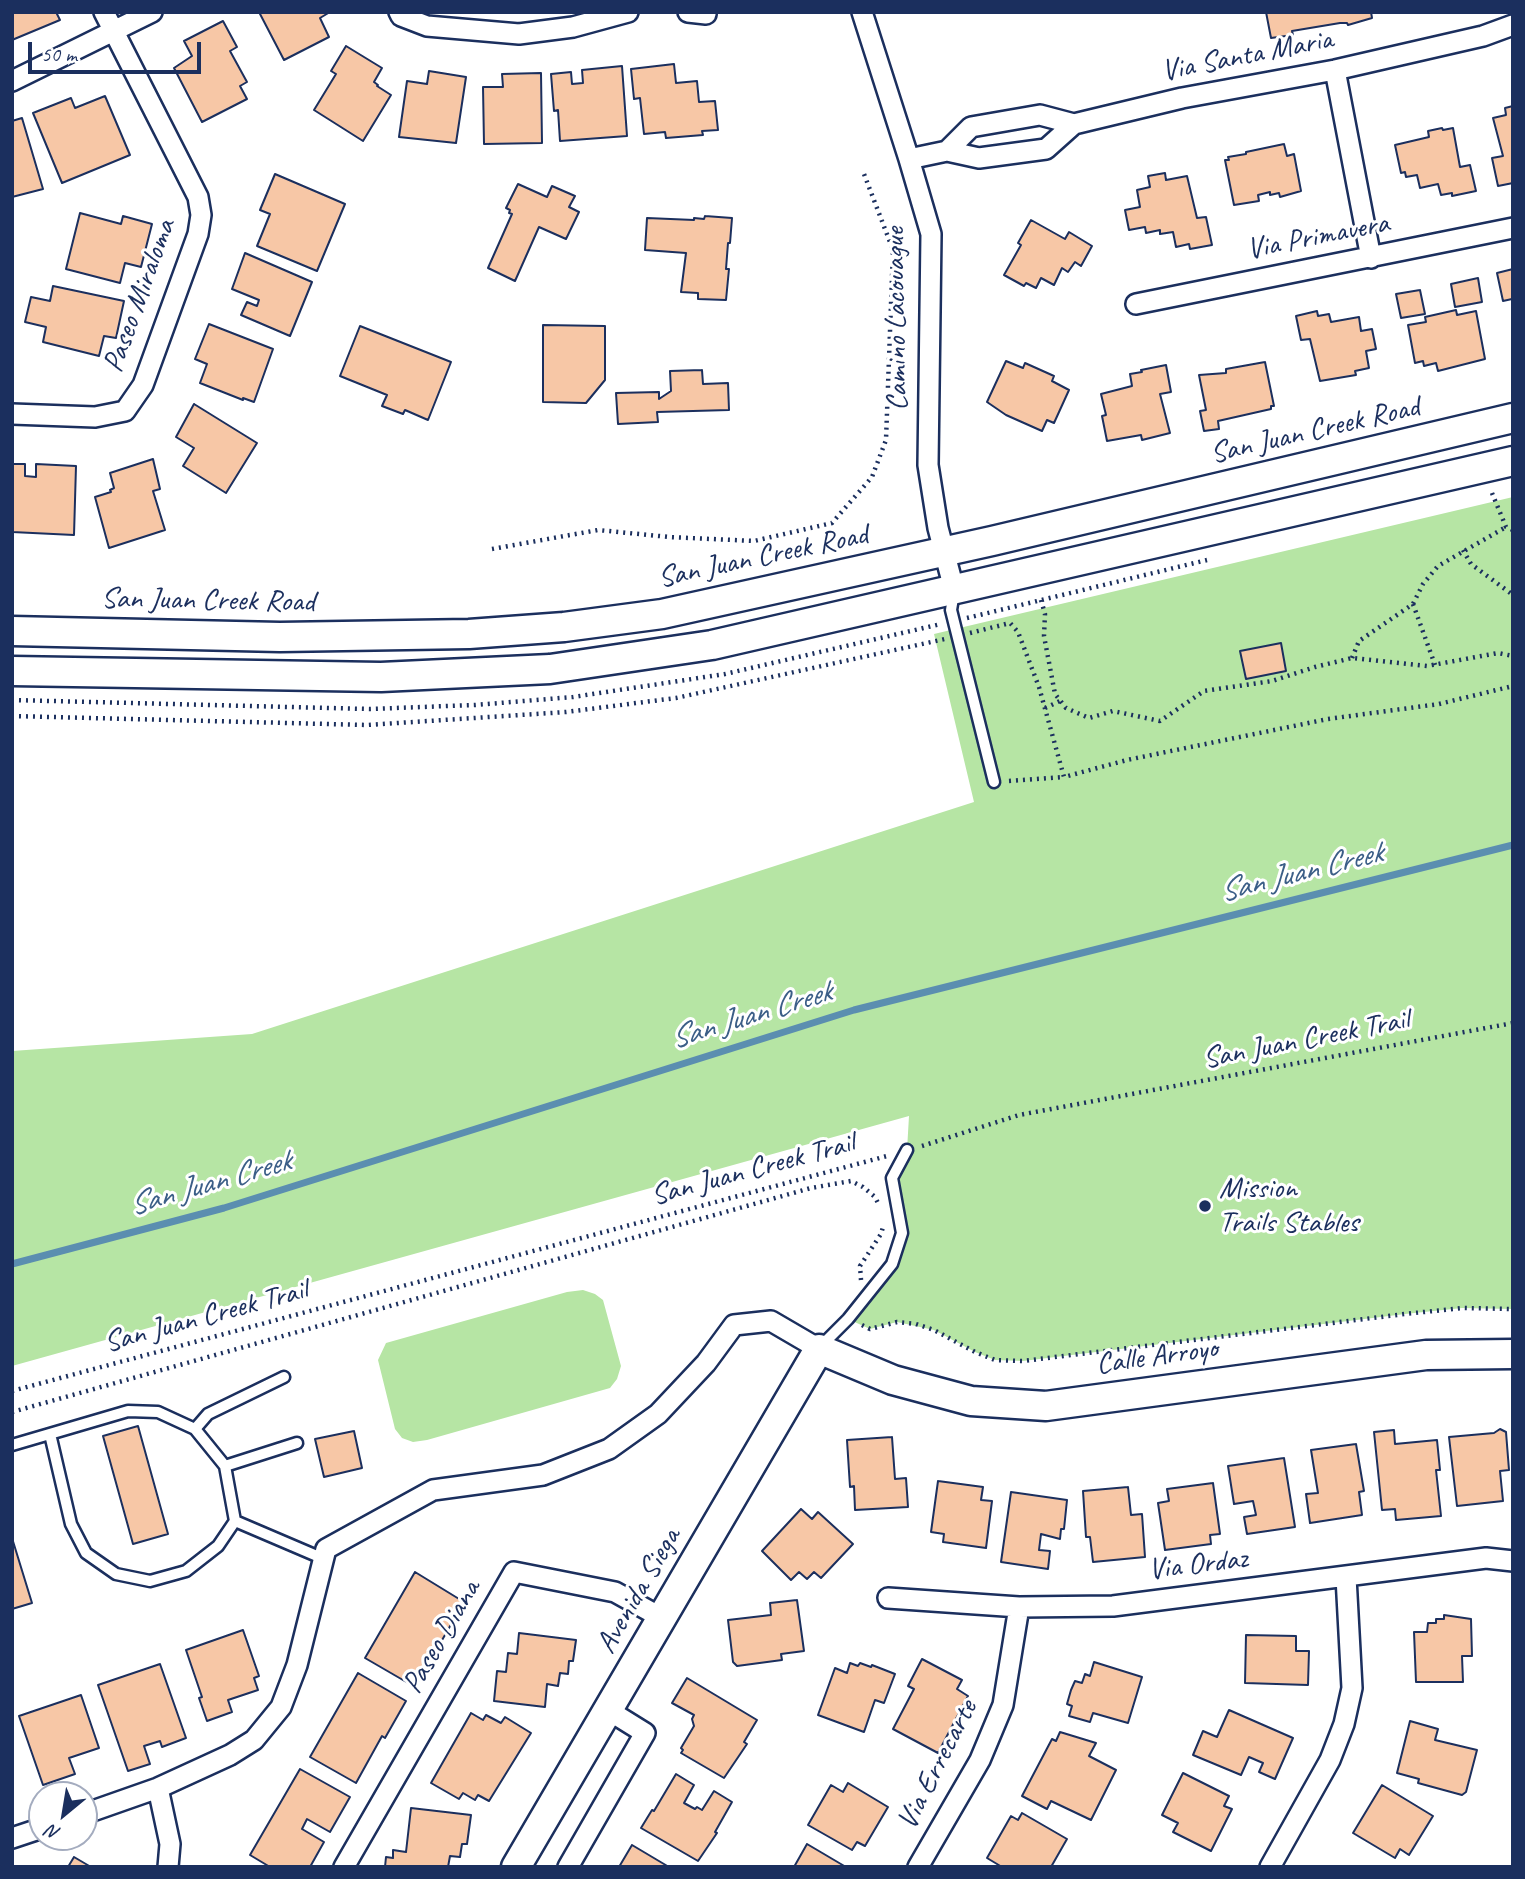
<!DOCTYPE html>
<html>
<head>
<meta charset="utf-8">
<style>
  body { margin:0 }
  #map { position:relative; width:1525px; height:1879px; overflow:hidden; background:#fff; font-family:Caveat,sans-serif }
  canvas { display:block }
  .frame { position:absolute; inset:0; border:14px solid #1b2f5e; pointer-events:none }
  .north { position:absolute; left:28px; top:1781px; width:70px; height:70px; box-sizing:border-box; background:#fff; border:2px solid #a4acbf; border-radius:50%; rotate:210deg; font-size:19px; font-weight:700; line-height:28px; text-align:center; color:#1b2f5e }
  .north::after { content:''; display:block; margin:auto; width:24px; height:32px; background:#1b2f5e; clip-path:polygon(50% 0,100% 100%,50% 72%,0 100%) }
  .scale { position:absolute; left:28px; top:42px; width:173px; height:32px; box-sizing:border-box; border:4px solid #1b2f5e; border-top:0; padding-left:9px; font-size:21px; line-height:24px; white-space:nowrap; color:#1b2f5e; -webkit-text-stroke:5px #fff; paint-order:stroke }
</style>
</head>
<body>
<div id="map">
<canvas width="1525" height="1879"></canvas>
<div class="frame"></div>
<div class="north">N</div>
<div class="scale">50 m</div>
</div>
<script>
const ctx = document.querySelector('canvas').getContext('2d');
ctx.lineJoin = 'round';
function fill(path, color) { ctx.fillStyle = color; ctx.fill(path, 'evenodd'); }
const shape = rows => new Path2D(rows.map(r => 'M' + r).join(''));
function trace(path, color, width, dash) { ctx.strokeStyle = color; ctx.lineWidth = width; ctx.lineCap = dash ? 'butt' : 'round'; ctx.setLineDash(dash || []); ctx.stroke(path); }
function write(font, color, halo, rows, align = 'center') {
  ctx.font = font + ' Caveat,sans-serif'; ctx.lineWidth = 6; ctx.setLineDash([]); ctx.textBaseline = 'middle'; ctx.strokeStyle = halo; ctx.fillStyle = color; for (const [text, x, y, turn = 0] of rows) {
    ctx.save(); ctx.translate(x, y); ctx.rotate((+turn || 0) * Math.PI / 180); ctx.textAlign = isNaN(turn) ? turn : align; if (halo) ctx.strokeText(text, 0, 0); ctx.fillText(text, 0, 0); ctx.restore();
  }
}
const green = shape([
  [1513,497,1513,1309,1462,1308,1405,1314,1023,1361,995,1360,975,1352,934,1330,897,1322,870,1329,848,1319,892,1264,902,1233,892,1178,907,1150,909,1116,12,1366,12,1051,252,1034,974,802,934,634],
  [583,1290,595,1294,603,1300,621,1366,617,1379,610,1388,427,1440,413,1442,402,1438,395,1429,378,1360,386,1343,567,1292]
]);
const stream = shape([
  [12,1264,224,1208,854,1010,1513,845]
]);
const building = shape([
  [12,12,56,12,60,20,12,40,12,12],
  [259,12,330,12,320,18,329,37,284,60,259,12],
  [1266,12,1371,12,1372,18,1348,25,1347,23,1340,23,1292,31,1293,35,1271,38,1266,12],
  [223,21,237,47,230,51,247,82,240,86,247,99,202,122,174,68,192,56,184,41,223,21],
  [346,46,382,68,374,82,378,85,377,86,391,95,363,141,314,110,336,74,331,71,346,46],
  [674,64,676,83,697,81,699,102,715,101,718,130,702,131,703,135,666,138,665,132,644,134,640,98,634,99,631,69,674,64],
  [622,66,627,136,560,141,558,110,554,111,551,74,571,72,572,84,583,83,582,70,622,66],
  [429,71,466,77,456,143,399,137,407,81,427,84,429,71],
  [541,73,542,143,484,144,483,87,503,87,502,74,541,73],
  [105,96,130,155,62,183,33,113,71,98,75,108,105,96],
  [1513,106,1513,183,1498,186,1492,158,1503,156,1493,118,1506,115,1505,108,1513,106],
  [22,118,43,189,12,197,12,121,22,118],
  [1442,128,1443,130,1453,128,1460,167,1470,165,1476,191,1452,196,1452,193,1441,195,1438,184,1420,188,1417,175,1406,177,1405,172,1401,173,1395,145,1429,137,1428,131,1442,128],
  [1284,144,1287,156,1294,154,1301,191,1280,197,1279,193,1270,195,1270,192,1258,195,1259,201,1234,205,1225,160,1229,160,1228,157,1246,154,1246,152,1284,144],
  [1165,173,1166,180,1187,176,1197,218,1206,217,1212,245,1190,249,1189,244,1176,247,1173,232,1160,234,1160,230,1146,233,1145,227,1129,230,1125,210,1140,207,1137,190,1150,187,1148,176,1165,173],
  [275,174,345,204,317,271,257,246,270,214,260,210,275,174],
  [518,184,547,197,552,186,575,196,569,207,579,212,566,239,539,227,515,281,488,268,512,214,509,213,510,210,506,208,518,184],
  [80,213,121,224,123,216,152,224,141,267,125,263,120,283,66,269,80,213],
  [705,216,732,218,730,243,728,243,726,269,729,269,726,300,698,299,698,293,681,292,686,253,645,250,647,218,694,220,694,218,704,219,705,216],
  [1031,220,1065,239,1069,232,1092,246,1081,266,1075,262,1068,272,1062,268,1054,285,1041,278,1036,288,1026,283,1024,286,1004,275,1021,245,1018,243,1031,220],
  [245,253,312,282,290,336,241,315,247,302,257,306,259,300,232,289,245,253],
  [1513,269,1513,303,1512,299,1503,301,1497,273,1513,269],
  [1478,278,1482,302,1455,307,1451,284,1478,278],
  [53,286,124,301,116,338,104,336,99,356,43,342,46,327,25,322,31,297,50,301,53,286],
  [1420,290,1425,314,1401,318,1396,294,1420,290],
  [1456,310,1457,315,1476,311,1485,359,1438,371,1436,363,1424,366,1423,361,1415,363,1408,325,1426,322,1425,317,1456,310],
  [1317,311,1318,316,1329,314,1331,322,1359,317,1361,331,1372,329,1376,349,1366,351,1369,368,1355,371,1356,375,1320,381,1310,339,1301,340,1296,316,1317,311],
  [209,324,273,349,254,402,243,398,243,400,200,383,207,364,195,359,209,324],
  [543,325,605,326,605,380,586,403,543,402,543,325],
  [360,326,451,362,428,420,405,410,403,414,382,406,387,395,340,376,360,326],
  [1006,361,1023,368,1025,363,1054,376,1052,381,1069,390,1054,423,1047,420,1042,431,1006,415,987,402,1006,361],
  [1265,362,1274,406,1271,406,1271,409,1218,421,1219,429,1204,431,1200,411,1206,410,1199,375,1226,373,1226,369,1265,362],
  [1166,365,1171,392,1160,394,1170,433,1142,440,1141,435,1107,441,1102,416,1106,415,1101,394,1132,386,1130,374,1142,372,1141,370,1166,365],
  [702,370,703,384,728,383,729,410,657,412,658,422,618,424,616,393,659,392,659,399,671,391,670,371,702,370],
  [194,404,257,443,226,493,183,466,194,448,176,437,194,404],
  [153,459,160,489,153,491,165,530,109,548,95,497,111,492,110,490,114,488,110,473,153,459],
  [12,464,25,464,25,476,36,477,36,464,76,466,74,535,12,532,12,464],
  [1281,643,1286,671,1246,679,1240,651,1281,643],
  [138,1426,168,1534,133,1544,103,1436,138,1426],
  [1500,1429,1506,1432,1509,1470,1500,1471,1503,1501,1457,1506,1449,1437,1494,1433,1500,1429],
  [1394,1430,1395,1444,1437,1440,1440,1470,1436,1470,1441,1516,1396,1520,1395,1509,1382,1510,1374,1432,1394,1430],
  [354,1431,362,1468,324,1477,315,1439,354,1431],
  [892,1437,895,1479,906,1478,908,1507,855,1510,854,1486,850,1487,847,1440,892,1437],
  [1356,1444,1364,1491,1359,1492,1362,1515,1310,1523,1306,1494,1318,1493,1311,1450,1356,1444],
  [1284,1458,1295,1527,1247,1534,1244,1517,1256,1515,1253,1501,1234,1504,1228,1466,1284,1458],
  [938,1481,983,1487,981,1500,992,1501,986,1548,943,1542,944,1534,931,1532,938,1481],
  [1213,1483,1220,1534,1210,1535,1211,1544,1165,1550,1158,1503,1169,1501,1167,1489,1213,1483],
  [1128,1487,1131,1515,1142,1514,1145,1557,1093,1562,1090,1537,1086,1537,1083,1491,1128,1487],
  [1011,1492,1067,1500,1064,1529,1061,1529,1060,1539,1041,1534,1039,1550,1050,1551,1048,1569,1001,1562,1011,1492],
  [801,1509,812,1519,818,1512,853,1544,821,1578,814,1572,807,1579,799,1572,791,1580,762,1551,801,1509],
  [12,1538,32,1603,12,1609,12,1538],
  [415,1572,464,1602,415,1687,365,1658,415,1572],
  [797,1600,804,1651,781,1654,782,1660,737,1666,733,1662,728,1620,771,1615,770,1603,797,1600],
  [1444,1615,1471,1619,1472,1656,1462,1656,1463,1682,1416,1682,1414,1632,1427,1632,1428,1623,1436,1623,1436,1619,1444,1619,1444,1615],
  [243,1630,259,1676,254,1678,258,1690,228,1700,232,1712,207,1721,199,1698,202,1697,186,1650,243,1630],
  [519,1633,576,1640,573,1661,569,1661,568,1674,560,1673,558,1686,547,1684,545,1707,494,1701,497,1671,506,1672,508,1653,517,1654,519,1633],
  [1246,1635,1296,1636,1296,1651,1309,1651,1308,1685,1245,1683,1246,1635],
  [922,1659,962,1680,957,1689,968,1696,938,1753,893,1729,914,1689,908,1686,922,1659],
  [1094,1662,1142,1677,1128,1723,1093,1713,1090,1722,1069,1716,1072,1706,1067,1704,1071,1690,1075,1681,1082,1683,1085,1674,1090,1676,1094,1662],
  [850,1663,858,1666,860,1663,871,1667,872,1665,895,1674,884,1703,875,1700,864,1732,818,1715,835,1668,847,1673,850,1663],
  [160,1664,186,1738,162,1747,160,1741,144,1746,150,1764,128,1771,98,1685,160,1664],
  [358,1673,406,1701,385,1738,382,1736,356,1783,310,1757,358,1673],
  [687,1678,757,1720,744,1742,747,1744,724,1778,681,1753,683,1750,681,1748,694,1726,692,1719,694,1715,672,1703,687,1678],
  [81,1695,99,1748,69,1758,75,1774,43,1785,19,1716,81,1695],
  [1229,1710,1293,1738,1275,1779,1259,1772,1263,1763,1249,1757,1241,1775,1193,1755,1203,1731,1217,1737,1229,1710],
  [471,1713,483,1720,486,1715,501,1723,505,1717,531,1733,489,1801,478,1795,475,1800,463,1793,459,1799,431,1783,471,1713],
  [1410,1721,1438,1729,1435,1740,1477,1750,1466,1792,1462,1795,1418,1783,1419,1779,1397,1773,1410,1721],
  [1060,1732,1096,1743,1089,1756,1116,1770,1091,1820,1051,1801,1047,1809,1022,1796,1052,1739,1056,1741,1060,1732],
  [300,1769,350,1797,330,1832,307,1819,302,1829,324,1842,310,1867,270,1867,250,1855,300,1769],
  [1183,1773,1229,1796,1224,1806,1232,1809,1211,1851,1173,1832,1178,1823,1162,1815,1183,1773],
  [676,1774,694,1785,684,1803,695,1809,697,1807,702,1810,714,1791,732,1802,715,1832,717,1833,698,1861,641,1828,652,1810,654,1811,676,1774],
  [848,1783,888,1807,865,1846,857,1842,852,1850,808,1825,831,1785,843,1792,848,1783],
  [1382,1785,1433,1816,1409,1855,1400,1849,1395,1858,1353,1833,1382,1785],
  [411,1808,471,1815,467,1844,462,1844,460,1857,450,1856,448,1867,385,1867,386,1857,393,1858,393,1850,406,1852,411,1808],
  [1022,1813,1067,1839,1051,1867,1002,1867,987,1858,1011,1816,1018,1820,1022,1813],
  [807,1844,846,1867,794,1867,807,1844],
  [632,1845,669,1867,619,1867,632,1845],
  [74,1857,91,1867,68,1867,74,1857]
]);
const path = shape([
  [1492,493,1506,527,1513,530],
  [492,549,598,530,669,537,754,541,832,523,872,477,886,440,893,250,864,174],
  [1463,550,1471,564,1513,595],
  [1041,600,1045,614,1044,636,1055,694,1066,708,1089,718,1113,711,1160,721,1204,691,1272,681,1315,667,1352,658,1427,666,1498,653,1513,656],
  [1413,604,1435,665],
  [967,618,1207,560],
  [970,633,1010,623,1018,632,1039,687,1064,777,1127,760,1328,719,1439,704,1513,686],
  [1352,658,1359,641,1413,604,1423,584,1438,566,1506,527],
  [12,700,369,709,475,705,573,697,725,674,941,624],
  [1045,708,1060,701],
  [12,716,367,725,566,712,676,698,945,639],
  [1009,781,1064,777],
  [922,1146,1019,1115,1513,1023],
  [861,1280,860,1266,881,1234,883,1227],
  [862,1325,870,1329,897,1322,916,1324,934,1330,975,1352,995,1360,1023,1361,1405,1314,1462,1308,1513,1309],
  [12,1391,887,1156],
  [12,1412,811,1188,851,1181,863,1187,875,1197,879,1205]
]);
const lane = shape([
  [954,592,951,610,994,782],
  [821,1346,848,1319,892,1264,902,1233,892,1178,907,1150],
  [195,1429,208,1414,284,1377],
  [50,1434,71,1524,86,1553,116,1574,150,1581,186,1571,218,1546,235,1521],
  [12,1445,128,1411,158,1412,195,1429,225,1466,235,1521,324,1559],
  [225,1466,297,1443]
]);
const street = shape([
  [399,12,401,16,427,26,519,34,573,27,628,12],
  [688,12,706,14],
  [862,12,909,159,931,234,928,465,938,528,954,589],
  [1335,70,1371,258],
  [12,81,152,12],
  [947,151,971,127,1040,115,1074,124],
  [909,159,947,151,979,158,1046,149,1074,124,1182,98,1335,70,1483,36,1513,25],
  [1136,304,1513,228],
  [12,414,95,417,125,411,143,385,198,234,201,215,198,197,104,12],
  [888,1598,1019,1607,1113,1606,1486,1558,1513,1561],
  [158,1788,170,1844,168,1867],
  [84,1814,158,1788,230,1755,254,1740,281,1707,297,1665,326,1549,433,1490,543,1475,609,1449,658,1414,706,1363,734,1325,771,1321,819,1349],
  [12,1838,42,1828],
  [344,1867,514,1572,615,1592,662,1618],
  [568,1867,645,1733,608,1710],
  [918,1867,980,1760,1003,1705,1019,1607],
  [1270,1867,1330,1760,1344,1724,1352,1688,1346,1577]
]);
const secondary = shape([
  [12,631,280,637,469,634,564,627,662,614,992,541,1513,418],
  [12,671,381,677,550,669,712,645,1513,461],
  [516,1867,819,1349,893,1380,971,1401,1046,1406,1426,1355,1513,1354]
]);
const markers = [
  [1205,1206,7,"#1b2f5e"]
];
const streetNames = [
  ["Via Santa Maria",1247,56,-11],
  ["Via Primavera",1318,237,-11],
  ["Paseo Miraloma",140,296,-70],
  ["Camino Lacouague",897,319,-91],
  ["San Juan Creek Road",1315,431,-13],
  ["San Juan Creek Road",763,557,-12],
  ["San Juan Creek Road",208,601,1],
  ["San Juan Creek Trail",1306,1040,-11],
  ["San Juan Creek Trail",753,1170,-15],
  ["San Juan Creek Trail",206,1317,-15],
  ["Calle Arroyo",1157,1357,-8],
  ["Via Ordaz",1198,1565,-7],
  ["Avenida Siega",639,1591,-60],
  ["Paseo Diana",442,1637,-60],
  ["Via Errecarte",938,1765,-63]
];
const poiNames = [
  ["Mission",1219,1189],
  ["Trails Stables",1219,1223]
];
const waterNames = [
  ["San Juan Creek",1301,873,-14],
  ["San Juan Creek",751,1016,-17],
  ["San Juan Creek",210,1184,-16]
];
fill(green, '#b6e5a4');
trace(stream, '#5b8eb0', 7);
fill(building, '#f7c7a6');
trace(building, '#1b2f5e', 2);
trace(lane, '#1b2f5e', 15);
trace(street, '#1b2f5e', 24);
trace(secondary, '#1b2f5e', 33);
trace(path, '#1b2f5e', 4.5, [2, 5]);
trace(lane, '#fff', 10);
trace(street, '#fff', 19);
trace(secondary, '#fff', 28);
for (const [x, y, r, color] of markers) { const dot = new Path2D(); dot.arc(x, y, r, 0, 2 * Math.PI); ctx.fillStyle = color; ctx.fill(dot); trace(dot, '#fff', 2.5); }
write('30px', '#1b2f5e', '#fff', streetNames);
write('30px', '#1b2f5e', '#fff', poiNames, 'left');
write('italic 32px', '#3b5e87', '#fff', waterNames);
</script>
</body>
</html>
